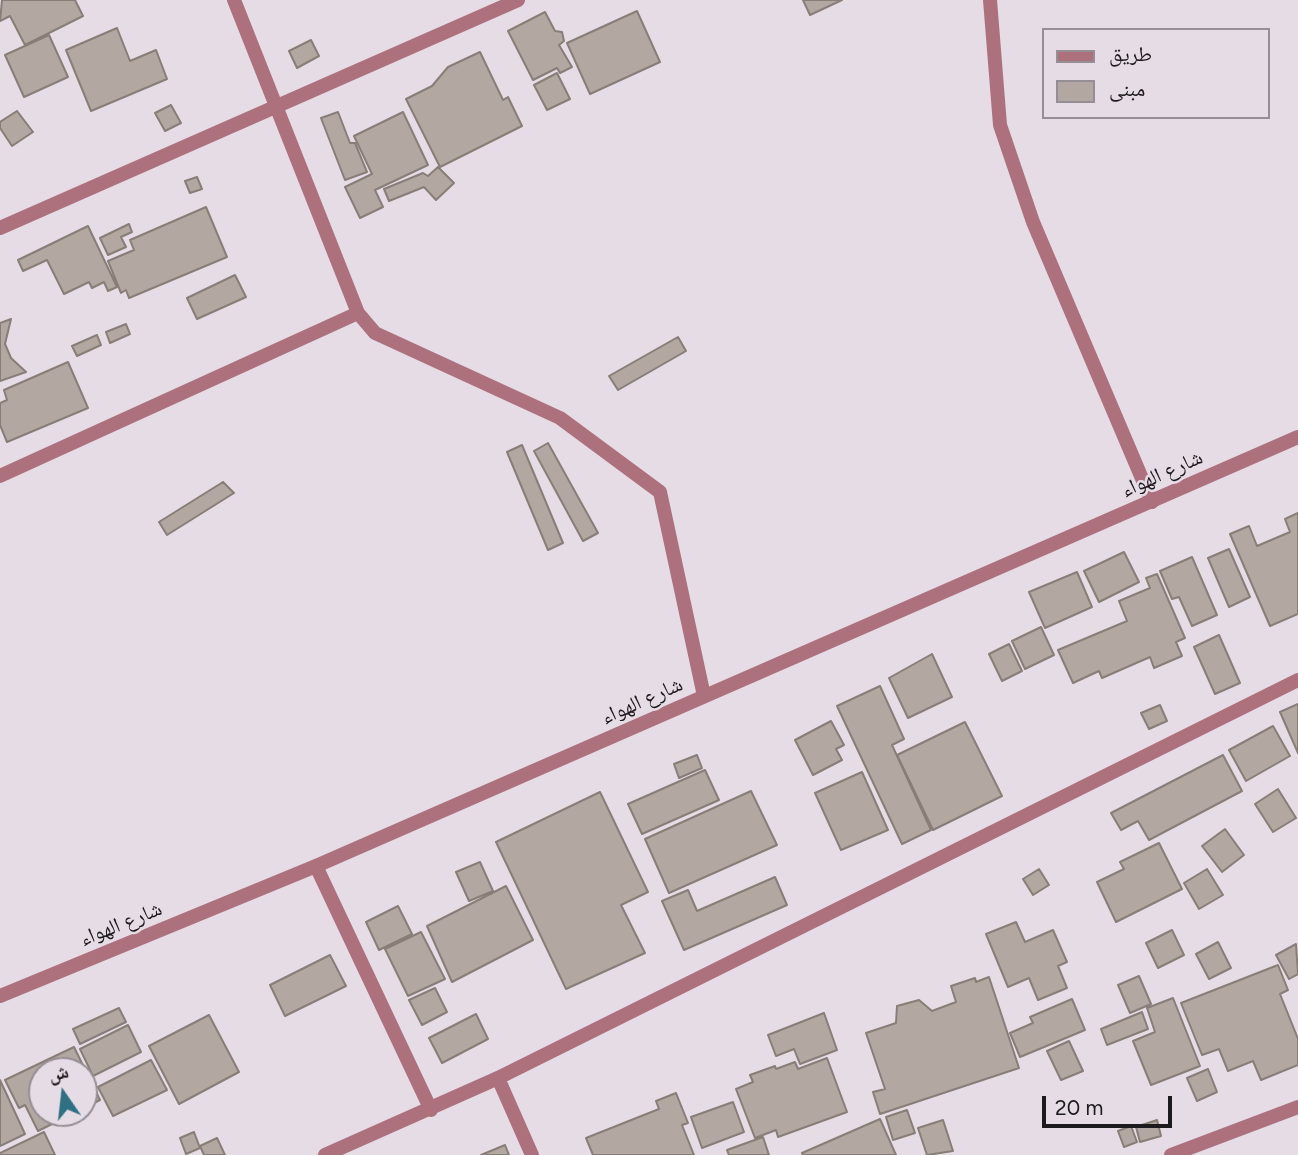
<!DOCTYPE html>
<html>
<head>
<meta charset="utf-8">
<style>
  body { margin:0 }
  #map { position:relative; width:1298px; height:1155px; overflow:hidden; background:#e6dce5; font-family:Figtree,"Noto Naskh Arabic",sans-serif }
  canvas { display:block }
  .legend { position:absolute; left:1042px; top:28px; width:228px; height:91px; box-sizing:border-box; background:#e6dce5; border:2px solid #968e95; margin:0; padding:9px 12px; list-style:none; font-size:21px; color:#1d1a1d }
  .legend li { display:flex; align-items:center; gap:14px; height:35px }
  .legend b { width:35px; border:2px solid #968e95 }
  .north { position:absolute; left:28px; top:1057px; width:70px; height:70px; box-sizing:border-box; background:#e6dce5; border:2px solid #968e95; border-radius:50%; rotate:346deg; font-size:19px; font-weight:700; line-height:28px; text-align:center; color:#1d1a1d }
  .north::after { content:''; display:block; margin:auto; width:24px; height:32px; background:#2f7083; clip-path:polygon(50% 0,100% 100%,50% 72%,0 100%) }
  .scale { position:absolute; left:1042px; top:1096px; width:130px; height:32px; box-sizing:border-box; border:4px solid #1d1a1d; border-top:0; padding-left:9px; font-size:21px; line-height:24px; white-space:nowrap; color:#1d1a1d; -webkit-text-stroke:5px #e6dce5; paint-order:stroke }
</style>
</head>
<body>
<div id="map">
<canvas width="1298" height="1155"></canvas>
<ul class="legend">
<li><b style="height:9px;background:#ac717c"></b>طريق</li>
<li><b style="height:19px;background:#b2a8a1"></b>مبنى</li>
</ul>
<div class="north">ش</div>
<div class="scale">20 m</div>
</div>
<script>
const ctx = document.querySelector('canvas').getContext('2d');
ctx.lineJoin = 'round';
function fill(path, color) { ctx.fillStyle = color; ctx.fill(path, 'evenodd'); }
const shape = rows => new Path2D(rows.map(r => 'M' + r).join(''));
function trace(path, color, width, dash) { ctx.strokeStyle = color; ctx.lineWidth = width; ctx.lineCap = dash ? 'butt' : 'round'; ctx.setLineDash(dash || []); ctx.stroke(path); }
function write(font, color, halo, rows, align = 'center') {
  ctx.font = font + ' Figtree,"Noto Naskh Arabic",sans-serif'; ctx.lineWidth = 5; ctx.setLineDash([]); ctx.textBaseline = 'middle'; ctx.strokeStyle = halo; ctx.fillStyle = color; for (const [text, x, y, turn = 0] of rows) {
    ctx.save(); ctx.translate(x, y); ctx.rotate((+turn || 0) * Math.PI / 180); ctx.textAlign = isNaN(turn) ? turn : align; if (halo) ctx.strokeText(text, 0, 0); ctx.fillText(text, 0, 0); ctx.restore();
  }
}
const building = shape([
  [75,0,83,16,25,45,10,16,0,21,2,0,75,0],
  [803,0,842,0,810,15,803,0],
  [637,11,660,62,590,94,567,43,637,11],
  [545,12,555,31,562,32,564,41,559,45,572,67,560,73,557,68,533,80,508,31,545,12],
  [117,28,130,61,156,50,167,79,91,111,66,50,117,28],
  [49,35,68,77,24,97,5,55,49,35],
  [311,40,319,56,297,68,289,51,311,40],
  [480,52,503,100,508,97,522,126,440,167,406,99,432,86,448,67,480,52],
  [557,73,570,99,547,110,534,85,557,73],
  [171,105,181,123,165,131,155,113,171,105],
  [17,111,33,132,12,146,0,128,0,122,17,111],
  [338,112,350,143,355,143,367,172,345,180,321,118,338,112],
  [403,112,428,165,375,190,383,207,360,218,345,187,372,174,354,136,403,112],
  [438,167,454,183,436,200,424,187,389,201,384,189,423,173,428,176,438,167],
  [197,177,202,189,190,193,185,181,197,177],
  [206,207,227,257,129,298,126,290,121,293,108,261,134,250,130,240,206,207],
  [129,224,132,232,121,237,126,247,108,255,100,238,129,224],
  [88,226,117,287,108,291,104,282,92,288,89,282,64,294,47,260,23,271,18,260,88,226],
  [235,275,246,297,197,319,187,298,235,275],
  [11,319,5,344,11,358,26,372,0,381,0,323,11,319],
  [126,324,130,334,110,343,106,332,126,324],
  [97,335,101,345,77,356,72,346,97,335],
  [678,337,686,351,618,390,609,376,678,337],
  [68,362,88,408,7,442,0,425,0,403,7,400,4,390,68,362],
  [548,443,598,533,583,541,534,451,548,443],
  [522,445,563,543,548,550,507,452,522,445],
  [223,482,234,493,167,535,159,522,223,482],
  [1298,513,1298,614,1270,626,1230,534,1249,526,1257,546,1290,532,1285,519,1298,513],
  [1229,549,1250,597,1229,607,1208,558,1229,549],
  [1124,552,1139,582,1099,602,1084,571,1124,552],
  [1192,557,1217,615,1192,626,1179,597,1172,599,1160,571,1192,557],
  [1077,572,1092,607,1045,628,1029,592,1077,572],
  [1157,574,1185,638,1176,642,1182,656,1154,668,1150,657,1102,678,1099,671,1073,683,1058,650,1127,621,1119,601,1150,588,1146,578,1157,574],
  [1041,627,1054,655,1025,669,1012,641,1041,627],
  [1219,635,1240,683,1215,694,1194,647,1219,635],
  [1009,644,1022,671,1002,681,989,654,1009,644],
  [932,654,952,697,908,718,889,678,932,654],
  [880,686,904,739,892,745,931,830,902,844,837,706,880,686],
  [1298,704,1298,753,1280,712,1298,704],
  [1160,705,1167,721,1149,729,1141,713,1160,705],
  [831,721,844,745,836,749,842,760,813,775,795,740,831,721],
  [965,722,1002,796,933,830,897,755,965,722],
  [1273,726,1290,756,1246,781,1229,750,1273,726],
  [697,755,702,768,679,778,674,764,697,755],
  [1223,755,1242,791,1149,840,1138,821,1121,830,1111,813,1223,755],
  [705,770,719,800,642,834,628,804,705,770],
  [862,772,888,830,841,850,815,793,862,772],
  [1278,789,1296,818,1273,832,1255,804,1278,789],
  [751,791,777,845,669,893,645,839,751,791],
  [600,792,648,892,621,905,645,953,566,989,496,842,600,792],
  [1225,829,1244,855,1222,872,1202,846,1225,829],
  [1159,843,1182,889,1116,922,1097,882,1124,869,1120,862,1159,843],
  [480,862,493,891,469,901,456,872,480,862],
  [1039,869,1049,885,1033,895,1023,879,1039,869],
  [1207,869,1223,895,1199,909,1184,883,1207,869],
  [775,877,787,905,684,950,662,901,688,890,697,911,775,877],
  [506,886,533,940,452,982,427,926,506,886],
  [398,906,412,934,379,950,366,922,398,906],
  [1016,922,1025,942,1053,930,1067,962,1058,966,1067,988,1038,1000,1029,978,1008,987,986,934,1016,922],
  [1172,930,1184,955,1158,968,1146,943,1172,930],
  [421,932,445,979,408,996,385,949,421,932],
  [1218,942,1231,968,1209,979,1196,954,1218,942],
  [1296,944,1298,974,1289,979,1276,955,1296,944],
  [330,955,346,986,285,1016,270,985,330,955],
  [1278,965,1288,990,1280,994,1298,1039,1298,1065,1261,1080,1253,1061,1228,1071,1219,1049,1202,1055,1181,1003,1278,965],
  [1139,976,1151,1004,1130,1013,1118,985,1139,976],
  [989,977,1019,1068,880,1114,873,1092,885,1089,866,1033,896,1023,897,1006,919,1000,932,1011,956,1002,951,986,975,978,976,982,989,977],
  [435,988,447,1012,422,1025,409,1000,435,988],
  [1173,998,1200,1066,1151,1085,1133,1041,1155,1032,1147,1008,1173,998],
  [1072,999,1085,1030,1020,1057,1010,1033,1033,1023,1030,1017,1072,999],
  [119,1008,126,1022,80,1044,73,1029,119,1008],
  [1142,1012,1148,1029,1107,1045,1101,1029,1142,1012],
  [824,1013,837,1050,800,1064,794,1049,776,1056,768,1035,824,1013],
  [476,1014,488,1039,442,1063,429,1038,476,1014],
  [209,1015,239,1072,179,1104,149,1046,209,1015],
  [128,1025,141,1052,93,1076,80,1049,128,1025],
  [1069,1041,1083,1071,1061,1080,1047,1051,1069,1041],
  [74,1047,100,1100,84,1108,84,1071,42,1071,42,1113,74,1113,38,1131,25,1105,19,1108,5,1080,74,1047],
  [827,1058,847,1112,778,1137,776,1130,755,1138,736,1089,753,1082,750,1075,775,1066,776,1069,795,1062,798,1069,827,1058],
  [151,1060,167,1090,113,1116,98,1087,151,1060],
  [1208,1069,1217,1092,1197,1101,1187,1078,1208,1069],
  [0,1080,25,1134,0,1146,0,1080],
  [676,1093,688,1123,682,1125,694,1155,593,1155,586,1138,659,1109,656,1101,676,1093],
  [733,1102,744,1132,702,1148,691,1117,733,1102],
  [907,1110,915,1133,893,1140,886,1117,907,1110],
  [880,1119,896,1155,803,1155,802,1153,880,1119],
  [943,1120,953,1151,927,1155,918,1128,943,1120],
  [1157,1120,1161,1136,1140,1142,1136,1127,1157,1120],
  [1131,1126,1137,1142,1124,1147,1118,1131,1131,1126],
  [44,1132,55,1155,0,1155,0,1153,44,1132],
  [194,1132,200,1148,186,1154,180,1138,194,1132],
  [763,1137,769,1155,729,1155,727,1150,763,1137],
  [217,1138,225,1155,204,1155,200,1146,217,1138],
  [505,1145,509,1155,481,1155,505,1145]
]);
const minor = shape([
  [234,0,358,313,375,333,560,418,660,492,704,696],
  [990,0,1000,125,1033,222,1152,502],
  [0,228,518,0],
  [0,476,358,313],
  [316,866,431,1110],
  [498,1078,532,1155],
  [325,1155,498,1078,1298,680],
  [1171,1155,1298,1107]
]);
const tertiary = shape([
  [0,996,316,866,1298,437]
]);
const streetNames = [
  ["شارع الهواء",1162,474,-24],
  ["شارع الهواء",642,701,-24],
  ["شارع الهواء",121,924,-22]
];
fill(building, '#b2a8a1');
trace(building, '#887e77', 2);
trace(minor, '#ac717c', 14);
trace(tertiary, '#ac717c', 14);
write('21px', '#1d1a1d', '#e6dce5', streetNames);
</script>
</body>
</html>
